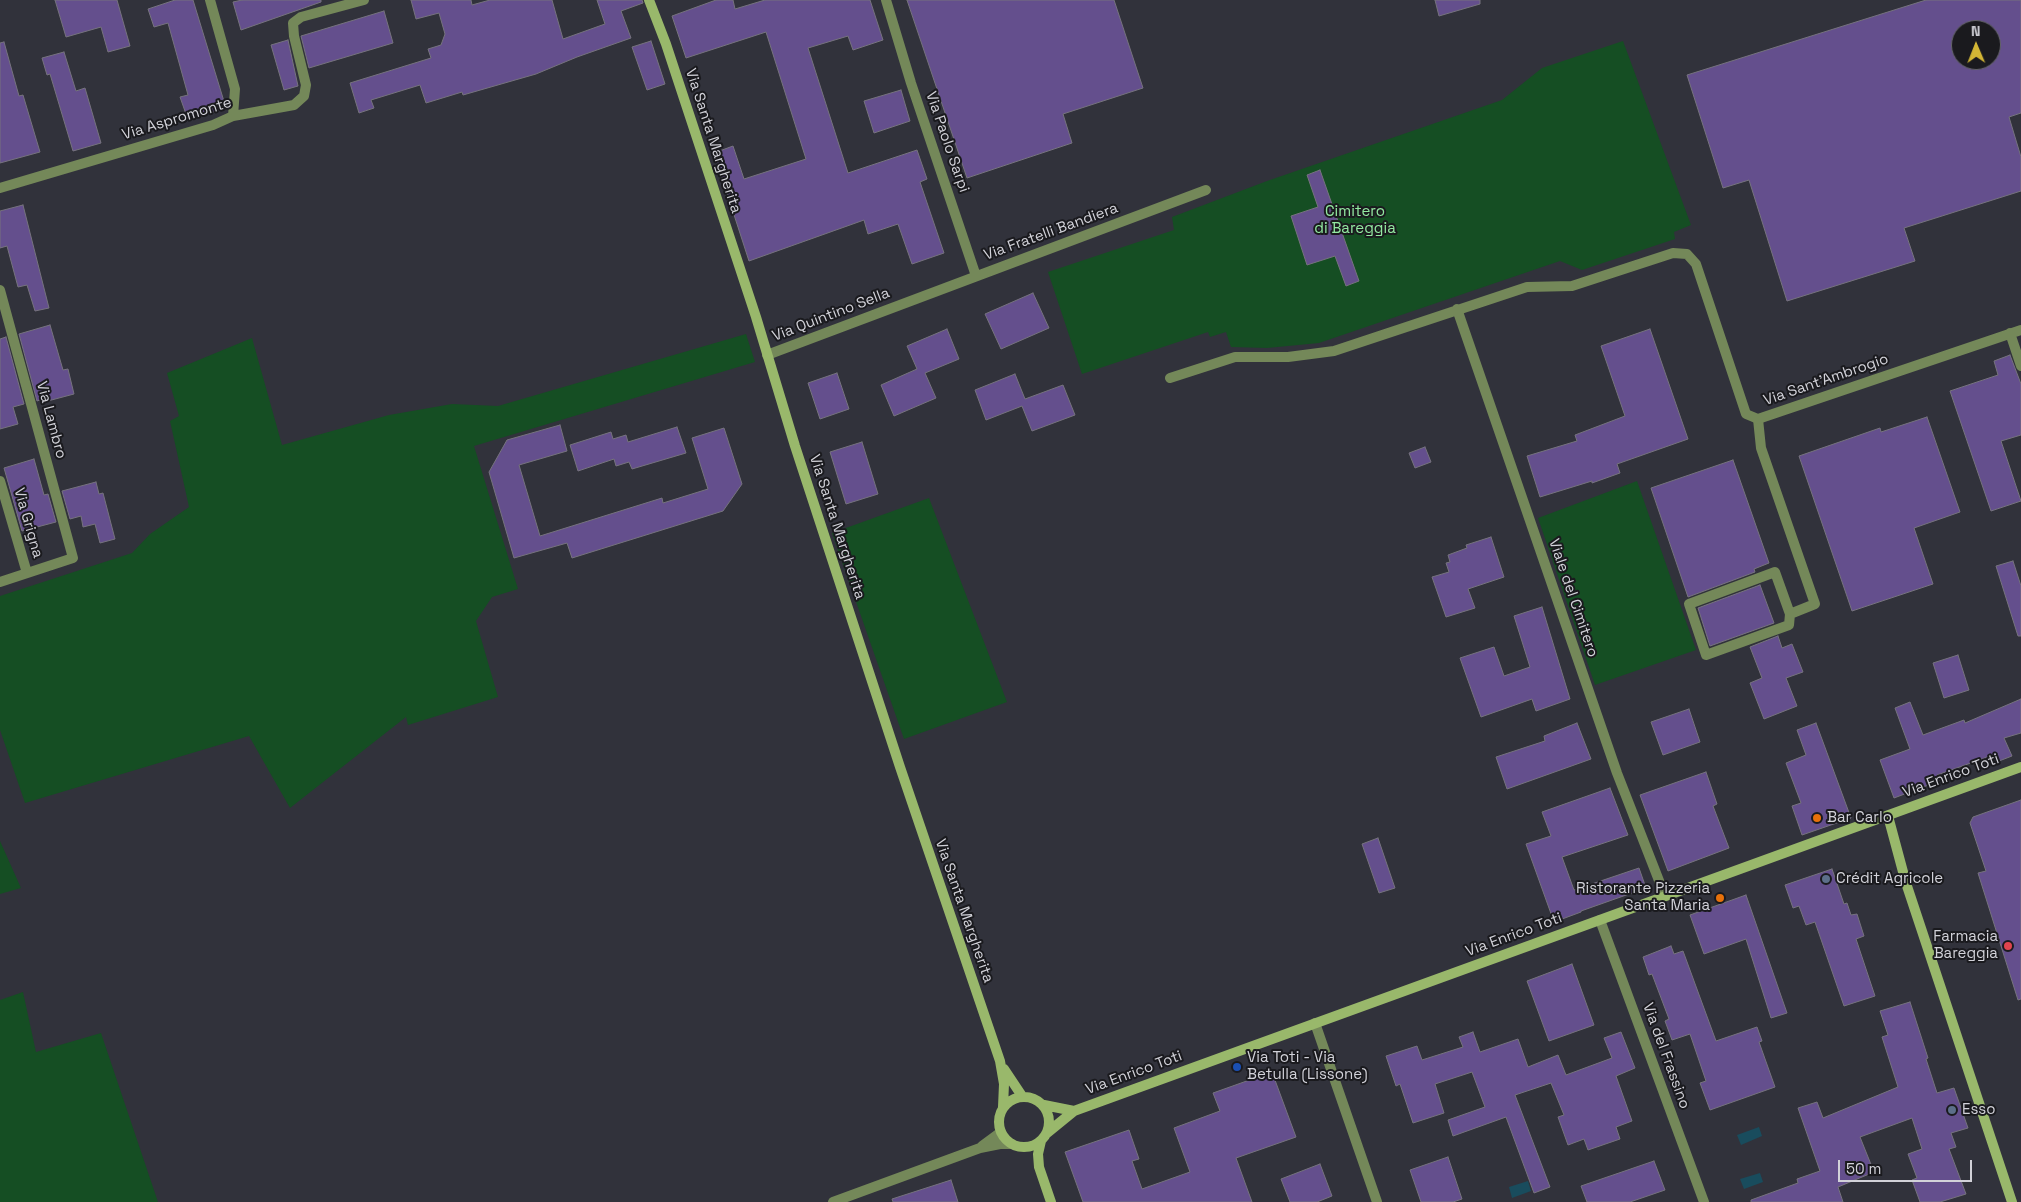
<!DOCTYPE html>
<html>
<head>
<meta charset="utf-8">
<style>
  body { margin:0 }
  #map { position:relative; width:2021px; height:1202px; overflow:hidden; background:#31323b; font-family:"Space Grotesk",sans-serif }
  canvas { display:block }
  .north { position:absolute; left:1951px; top:20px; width:50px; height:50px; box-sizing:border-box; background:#1a1a1e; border:1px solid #646469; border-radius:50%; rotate:359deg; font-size:14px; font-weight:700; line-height:20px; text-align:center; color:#d2d2d9 }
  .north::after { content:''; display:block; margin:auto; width:18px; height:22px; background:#d3b635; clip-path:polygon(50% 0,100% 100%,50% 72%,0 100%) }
  .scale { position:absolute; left:1838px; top:1160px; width:134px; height:22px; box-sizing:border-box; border:2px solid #d2d2d9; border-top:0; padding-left:6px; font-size:15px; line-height:18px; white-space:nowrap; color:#d2d2d9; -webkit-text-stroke:4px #1a1a1e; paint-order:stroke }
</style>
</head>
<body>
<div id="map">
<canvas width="2021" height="1202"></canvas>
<div class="north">N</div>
<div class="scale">50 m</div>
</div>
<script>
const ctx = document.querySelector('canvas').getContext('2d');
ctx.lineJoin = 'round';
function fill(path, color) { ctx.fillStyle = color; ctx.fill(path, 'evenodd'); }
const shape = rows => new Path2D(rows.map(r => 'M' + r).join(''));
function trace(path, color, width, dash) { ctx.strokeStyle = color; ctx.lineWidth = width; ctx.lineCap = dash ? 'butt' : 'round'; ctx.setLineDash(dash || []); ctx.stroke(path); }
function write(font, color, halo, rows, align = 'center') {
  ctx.font = font + ' "Space Grotesk",sans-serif'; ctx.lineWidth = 4; ctx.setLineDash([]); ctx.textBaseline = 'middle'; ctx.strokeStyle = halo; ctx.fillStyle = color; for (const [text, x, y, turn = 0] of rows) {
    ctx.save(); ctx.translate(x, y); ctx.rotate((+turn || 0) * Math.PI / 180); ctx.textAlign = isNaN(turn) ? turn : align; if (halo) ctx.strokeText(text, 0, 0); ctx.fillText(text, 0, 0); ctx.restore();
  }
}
const green = shape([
  [1623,41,1691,225,1674,232,1675,239,1582,270,1560,261,1319,343,1267,348,1231,347,1226,332,1210,337,1208,332,1082,374,1048,272,1174,230,1172,217,1267,181,1502,100,1542,68],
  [746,334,755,362,474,446,518,589,492,597,476,621,498,697,408,725,406,717,290,808,249,736,25,803,0,730,0,596,132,553,150,534,189,507,170,421,179,416,167,373,252,338,282,445,389,415,452,404,498,406],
  [1637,481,1696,650,1595,685,1538,518],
  [929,498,1007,702,904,739,832,533],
  [0,841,21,888,0,894],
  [23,992,36,1052,101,1033,158,1202,0,1202,0,1000]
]);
const water = shape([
  [1759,1127,1762,1136,1741,1145,1737,1135],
  [1760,1173,1763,1182,1744,1189,1740,1179],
  [1528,1181,1531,1191,1512,1198,1509,1187]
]);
const building = shape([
  [55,0,117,0,130,46,108,52,101,27,66,37,55,0],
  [175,0,193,0,226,108,197,117,195,112,186,114,180,97,188,95,168,23,154,27,148,9,175,0],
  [242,0,321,0,321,2,241,30,233,2,242,0],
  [411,0,471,0,472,5,490,0,552,0,563,39,605,24,597,0,642,0,643,3,621,11,631,38,577,57,536,74,463,95,462,92,426,103,420,85,371,100,374,108,359,113,350,83,431,58,428,49,441,45,445,34,439,13,416,19,411,0],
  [716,0,733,0,735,9,765,0,870,0,883,40,853,50,848,36,808,48,848,173,917,150,927,179,920,182,944,253,912,264,898,224,868,234,864,220,749,261,714,153,733,146,744,179,806,159,766,32,686,58,672,16,716,0],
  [907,0,1114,0,1143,88,1063,114,1072,143,967,178,907,0],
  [1435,0,1480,0,1480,4,1439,16,1435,0],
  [1926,0,2021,0,2021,113,2009,117,2021,157,2021,191,1904,228,1915,261,1787,301,1749,180,1723,188,1687,75,1926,0],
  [1961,30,1991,30,1991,60,1961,60,1961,30],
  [384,11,393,43,309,68,301,36,384,11],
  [288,40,298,86,284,90,271,45,288,40],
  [651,41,665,84,647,90,632,47,651,41],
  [4,42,19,96,23,95,40,152,0,163,0,43,4,42],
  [64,52,76,91,85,88,101,143,73,151,50,74,47,75,42,58,64,52],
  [901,90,910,121,874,133,864,101,901,90],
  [1320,170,1359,281,1346,286,1335,256,1307,265,1291,216,1318,207,1307,175,1320,170],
  [23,205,49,308,35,311,27,285,18,287,7,246,0,248,0,211,23,205],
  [1033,293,1049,328,1001,349,985,314,1033,293],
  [50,325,63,370,68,369,74,394,44,402,43,399,37,401,19,334,50,325],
  [947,329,959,359,925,373,936,398,894,416,881,385,917,369,907,346,947,329],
  [1650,329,1688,439,1617,464,1620,473,1592,483,1592,481,1540,497,1527,456,1577,441,1575,435,1625,416,1601,346,1650,329],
  [6,337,24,404,13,407,18,424,0,429,0,339,6,337],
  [2010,355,2021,384,2021,435,2001,441,2021,501,1991,511,1950,391,1998,375,1994,361,2010,355],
  [837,373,849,409,820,419,808,383,837,373],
  [1015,374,1025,399,1063,385,1075,415,1032,431,1022,406,986,420,975,390,1015,374],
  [1927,417,1960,512,1914,528,1933,584,1852,611,1799,456,1880,428,1881,432,1927,417],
  [560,425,567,451,519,465,540,536,662,498,663,503,708,489,692,438,724,428,742,484,723,511,572,558,567,543,514,558,489,472,507,440,560,425],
  [677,427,686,453,632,469,629,462,616,466,614,459,578,471,570,445,611,432,613,439,626,435,628,442,677,427],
  [862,442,878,494,846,504,830,452,862,442],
  [1425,447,1431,462,1415,468,1409,453,1425,447],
  [34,459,44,495,48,494,56,522,22,531,4,468,34,459],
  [1733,460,1769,563,1754,569,1755,572,1688,597,1651,488,1733,460],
  [96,482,99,494,103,493,115,539,100,543,95,524,83,527,81,516,70,519,62,491,96,482],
  [1491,537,1504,577,1468,589,1475,608,1446,617,1432,577,1449,572,1446,563,1450,562,1448,555,1467,548,1466,545,1491,537],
  [2013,561,2021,586,2021,636,2018,636,1996,566,2013,561],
  [1760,585,1774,623,1710,646,1698,608,1760,585],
  [1542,607,1570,699,1536,711,1532,699,1481,717,1460,658,1494,647,1504,676,1530,667,1514,616,1542,607],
  [1778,636,1782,648,1792,644,1803,672,1786,678,1797,706,1764,719,1750,683,1762,678,1750,647,1778,636],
  [1958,655,1969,690,1944,698,1933,663,1958,655],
  [2021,699,2021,733,2004,738,2012,756,1999,761,1996,754,1937,775,1939,781,1894,798,1880,760,1910,749,1895,708,1910,702,1923,735,1964,720,1965,723,2021,699],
  [1689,709,1700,742,1663,755,1651,722,1689,709],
  [1577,723,1591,759,1507,789,1496,757,1545,741,1544,736,1577,723],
  [1816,723,1851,818,1802,835,1792,806,1801,803,1786,763,1806,755,1797,730,1816,723],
  [1706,772,1717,804,1713,806,1729,848,1668,871,1640,795,1706,772],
  [1610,788,1628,835,1562,857,1574,890,1639,868,1646,888,1581,911,1581,912,1554,922,1526,844,1551,836,1542,812,1610,788],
  [2021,800,2021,999,2018,1000,1978,873,1986,871,1970,823,1973,817,2021,800],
  [1378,838,1395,888,1379,893,1362,844,1378,838],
  [1832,869,1844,904,1847,903,1851,915,1857,914,1864,936,1856,939,1875,996,1844,1006,1815,922,1806,925,1799,906,1793,908,1785,885,1832,869],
  [1746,895,1787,1013,1771,1018,1746,939,1704,954,1690,915,1746,895],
  [1671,946,1674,954,1683,951,1716,1041,1757,1027,1762,1041,1759,1042,1775,1087,1710,1110,1700,1083,1706,1081,1690,1034,1672,1040,1665,1021,1669,1019,1652,974,1649,975,1643,957,1671,946],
  [1572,964,1594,1025,1549,1041,1527,981,1572,964],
  [1910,1002,1928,1058,1926,1059,1937,1093,1954,1088,1968,1128,1951,1133,1956,1147,1949,1149,1966,1194,1940,1202,1920,1202,1912,1180,1917,1178,1908,1154,1922,1149,1912,1118,1860,1137,1874,1172,1838,1187,1843,1202,1751,1202,1751,1200,1798,1183,1797,1179,1820,1171,1798,1108,1817,1102,1823,1118,1898,1087,1882,1037,1888,1035,1880,1011,1910,1002],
  [1473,1032,1480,1052,1518,1039,1528,1067,1558,1055,1566,1075,1612,1058,1604,1038,1621,1032,1635,1068,1616,1076,1632,1121,1616,1127,1620,1139,1588,1150,1584,1139,1568,1145,1558,1117,1564,1115,1551,1083,1515,1095,1550,1187,1534,1193,1506,1117,1453,1136,1448,1120,1485,1107,1472,1072,1435,1084,1444,1113,1413,1123,1400,1084,1396,1086,1386,1056,1417,1046,1422,1060,1463,1047,1459,1037,1473,1032],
  [1272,1072,1296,1137,1236,1158,1252,1202,1083,1202,1065,1152,1129,1130,1139,1159,1132,1161,1142,1189,1190,1172,1174,1128,1220,1111,1213,1093,1272,1072],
  [1448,1157,1462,1199,1453,1202,1421,1202,1410,1170,1448,1157],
  [1654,1161,1665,1190,1630,1202,1587,1202,1581,1186,1654,1161],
  [1320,1164,1332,1196,1317,1202,1290,1202,1281,1179,1320,1164],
  [951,1180,958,1202,893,1202,892,1199,951,1180]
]);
const lane = shape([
  [1758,419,1761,448,1815,604,1790,614,1789,625,1706,655,1689,604,1775,572,1790,614]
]);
const street = shape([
  [210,0,235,89,233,116],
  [886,0,911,83,976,276],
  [0,188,213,125,233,116,294,105,304,96,306,85,294,36,293,23,301,17,364,0],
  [0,290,73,558,0,582],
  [1457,309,1617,773,1665,896],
  [2010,333,2021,366],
  [767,355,1206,190],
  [1170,378,1235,357,1288,357,1334,351,1527,287,1572,286,1673,253,1687,254,1696,264,1746,414,1758,419,2021,330],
  [0,481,27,573],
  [1600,920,1704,1202],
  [1315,1023,1377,1202],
  [982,1146,1001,1132],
  [833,1202,980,1148,1000,1144,1012,1144]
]);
const secondary = shape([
  [649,0,666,44,756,317,795,446,900,767,1000,1061,1004,1084,1003,1107],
  [1888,816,1906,883,2012,1202],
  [1004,1069,1022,1096],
  '999 1122a25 25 0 1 1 50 0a25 25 0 1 1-50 0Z',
  [1044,1105,1074,1111],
  [1047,1133,1074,1111,2021,767],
  [1041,1141,1038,1154,1039,1167,1051,1202]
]);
const markers = [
  [1817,818,5,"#e8710a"],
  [1826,879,5,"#5c6f8a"],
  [1720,898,5,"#e8710a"],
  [2008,946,5,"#e0444e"],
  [1237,1067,5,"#1a4fb4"],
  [1952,1110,5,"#5c6f8a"]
];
const streetNames = [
  ["Via Aspromonte",177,119,-17],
  ["Via Santa Margherita",713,141,72],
  ["Via Paolo Sarpi",947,142,71],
  ["Via Fratelli Bandiera",1051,232,-20],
  ["Via Quintino Sella",831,315,-21],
  ["Via Sant'Ambrogio",1826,380,-19],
  ["Via Lambro",51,420,75],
  ["Via Grigna",28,523,74],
  ["Via Santa Margherita",837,527,72],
  ["Viale del Cimitero",1573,598,71],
  ["Via Enrico Toti",1951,776,-20],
  ["Via Santa Margherita",964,911,71],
  ["Via Enrico Toti",1514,935,-20],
  ["Via del Frassino",1666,1056,70],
  ["Via Enrico Toti",1134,1073,-20]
];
const parkNames = [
  ["Cimitero",1355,212],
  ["di Bareggia",1355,229]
];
const poiNames = [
  ["Bar Carlo",1827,818],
  ["Crédit Agricole",1836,879],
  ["Ristorante Pizzeria",1710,889,"right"],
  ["Santa Maria",1710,906,"right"],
  ["Farmacia",1998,937,"right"],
  ["Bareggia",1998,954,"right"],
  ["Via Toti - Via",1247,1058],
  ["Betulla (Lissone)",1247,1075],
  ["Esso",1962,1110]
];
fill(green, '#154e23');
fill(water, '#194c5d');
fill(building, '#644f8d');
trace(building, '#76737e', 1);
trace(lane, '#748859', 10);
trace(street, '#748859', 10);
trace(secondary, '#99b86b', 10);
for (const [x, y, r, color] of markers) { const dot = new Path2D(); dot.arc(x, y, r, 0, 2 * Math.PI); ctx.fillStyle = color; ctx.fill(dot); trace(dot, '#1a1a1e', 2); }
write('15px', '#d2d2d9', '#1a1a1e', streetNames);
write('15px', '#93e9a1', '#1a1a1e', parkNames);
write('15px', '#d2d2d9', '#1a1a1e', poiNames, 'left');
</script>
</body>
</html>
